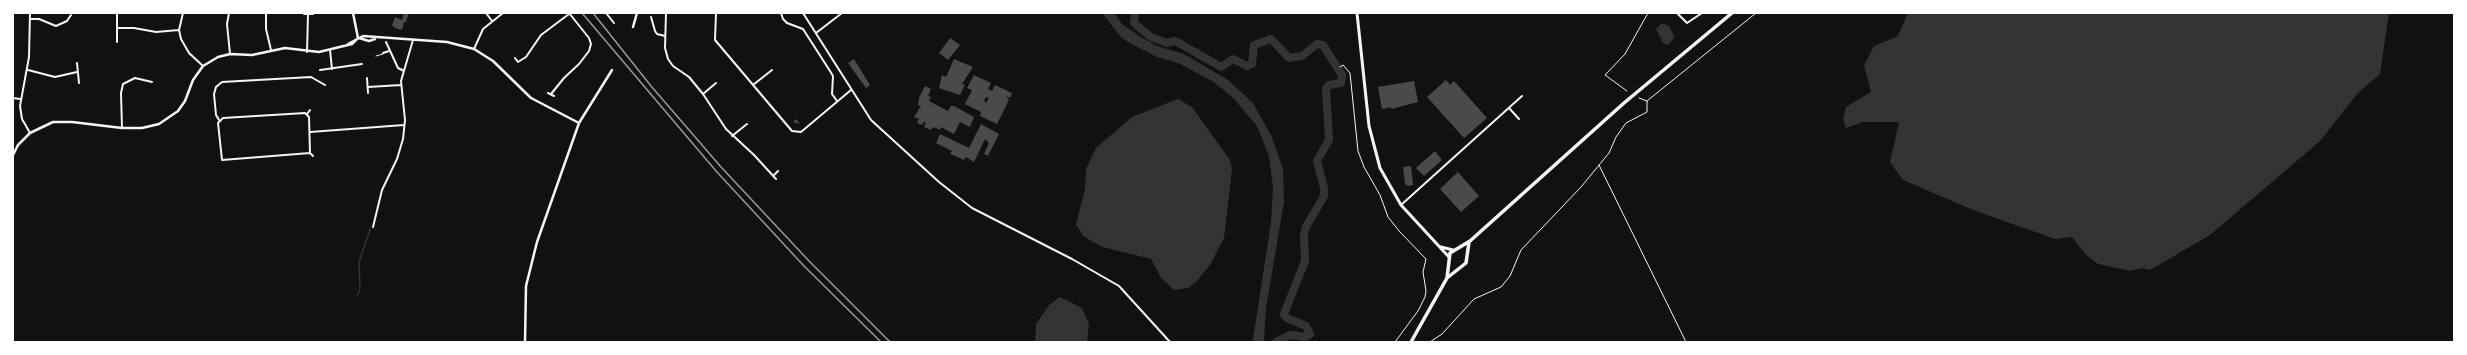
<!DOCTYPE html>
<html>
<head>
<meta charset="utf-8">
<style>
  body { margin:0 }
  #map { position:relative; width:2467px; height:355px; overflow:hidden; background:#111; font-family:Overpass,sans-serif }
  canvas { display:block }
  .frame { position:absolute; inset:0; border:14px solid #fff; pointer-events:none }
</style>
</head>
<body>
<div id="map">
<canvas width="2467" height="355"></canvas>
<div class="frame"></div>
</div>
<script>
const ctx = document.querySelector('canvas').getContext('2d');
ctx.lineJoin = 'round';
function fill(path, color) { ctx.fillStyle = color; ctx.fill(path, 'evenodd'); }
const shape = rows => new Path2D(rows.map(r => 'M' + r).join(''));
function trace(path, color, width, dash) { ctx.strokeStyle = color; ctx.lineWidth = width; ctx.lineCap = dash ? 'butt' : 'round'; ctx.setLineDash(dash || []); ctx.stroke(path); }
const water = shape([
  [1102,13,1114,13,1123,25,1141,37,1157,46,1184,54,1228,80,1253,103,1271,135,1283,169,1284,202,1266,308,1264,342,1253,342,1254,333,1271,223,1273,187,1269,156,1257,126,1234,99,1214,82,1178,63,1157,57,1128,42,1121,37],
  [1908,13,2389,13,2380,74,2358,93,2320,141,2210,235,2150,270,2142,268,2130,271,2098,264,2085,254,2072,237,2055,239,1973,210,1903,180,1890,162,1899,122,1863,122,1846,128,1843,119,1846,107,1871,92,1864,65,1874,46,1898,36],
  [1662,23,1669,26,1673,34,1674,38,1668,45,1663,43,1656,29],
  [1178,99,1192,107,1200,118,1230,160,1232,169,1224,238,1210,265,1196,282,1188,288,1174,290,1161,278,1151,259,1102,247,1083,236,1076,224,1085,189,1086,169,1096,148,1132,117],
  [1060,297,1082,308,1089,324,1087,342,1035,342,1036,324,1049,305]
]);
const stream = shape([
  [357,296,360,289,359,262,370,229]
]);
const river = shape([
  [1135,13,1134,23,1151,37,1167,43,1174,41,1179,43,1221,67,1233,59,1247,66,1252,64,1254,45,1271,39,1289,58,1302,56,1317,44,1323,45,1342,75,1341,83,1329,85,1326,89,1329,140,1317,161,1324,188,1324,196,1306,227,1304,234,1305,261,1284,314,1287,318,1306,326,1310,334,1305,337,1290,335,1276,342]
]);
const building = shape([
  [404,13,409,13,406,22,404,22,402,30,395,28,392,25,395,17,402,20],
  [950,38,960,45,948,60,939,53],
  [854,59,870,85,866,88,848,63],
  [954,59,973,67,962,84,965,85,960,95,939,88,942,75,946,77],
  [974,75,991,83,988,89,992,91,995,85,1012,93,1010,98,1006,96,1009,100,997,124,980,116,981,112,965,104,972,90,967,88],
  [986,97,989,98,986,103,984,101],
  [1446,80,1450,85,1454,81,1487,118,1464,138,1427,97],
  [1414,81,1418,102,1391,109,1391,107,1382,109,1378,87],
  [925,86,931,89,928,96,931,97,929,101,948,111,951,106,954,106,974,117,970,127,960,122,954,134,941,127,940,130,933,127,931,130,924,127,926,123,924,122,922,125,917,123,919,119,914,117,921,106,918,105,919,98],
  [796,119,800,124,793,122],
  [981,124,999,134,988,156,984,154,989,143,985,139,974,162,966,157,964,160,962,159,950,154,952,151,936,143,940,134,969,148],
  [1435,151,1442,160,1424,176,1416,168],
  [1411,166,1413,185,1408,186,1405,184,1403,167],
  [1458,172,1479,196,1461,212,1440,189]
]);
const path = shape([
  [1340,67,1343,65,1350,73,1358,151,1364,167,1380,195,1388,217,1400,232,1426,259,1423,272,1426,291,1425,297,1418,311,1395,342],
  [1627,91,1605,75,1625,54,1648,13],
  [1647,101,1756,13],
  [1599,165,1686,342],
  [1430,342,1442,334,1474,299,1501,287,1510,276,1521,250,1581,187,1609,153,1616,137,1626,123,1647,112,1647,101,1639,98]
]);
const service = shape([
  [376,56,383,54]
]);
const minor = shape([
  [30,13,29,57,20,106,22,119,30,133],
  [183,13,179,30,181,39,189,53,203,66],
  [229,13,227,24,230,54],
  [266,13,266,29,271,50],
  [486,13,492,21],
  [606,13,614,23],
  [666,13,665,48,668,59,673,66,689,77,703,94,726,129,754,155,776,179],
  [716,13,715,40,792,131,801,132,851,90],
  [781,13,783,19,787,23,803,29,830,71,833,76,832,94,837,101],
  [803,13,871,120,939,182,972,208,1072,259,1119,286,1170,342],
  [1677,13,1687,23,1702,13],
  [304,14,313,14],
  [651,17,655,31,657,34,665,36],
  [30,19,39,19,56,26,67,21,71,15],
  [118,28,134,28,156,32,179,30],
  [816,33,842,13],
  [117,42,117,13],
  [386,42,398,68,404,71],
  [474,49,483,29,503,13],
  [330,50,332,69],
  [307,52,308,14],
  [383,53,389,51],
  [515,58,518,62,526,57,541,35,569,14],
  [77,63,79,83],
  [28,70,55,77,77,72],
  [320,70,362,64],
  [367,78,368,93],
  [753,85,772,70],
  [368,87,401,85],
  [548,93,554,96],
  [551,94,564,78,579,64,589,51,591,44,589,38,569,13],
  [703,94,716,83],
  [13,98,20,99],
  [1509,108,1519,119],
  [305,113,309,117,310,153,222,160,218,123,223,118,305,113],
  [307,114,310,110],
  [219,120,216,115,214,94,216,87,222,82,311,77,325,85],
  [122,128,121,93,123,84,135,78,152,82],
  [310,132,404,125],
  [732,136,747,124],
  [310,153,313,156],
  [774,175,778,171],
  [1401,205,1522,96],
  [373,227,382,190,397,159,403,139,405,120,401,81,413,40]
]);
const tertiary = shape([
  [353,13,358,38],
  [633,27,637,13],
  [359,38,369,41,375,39],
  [348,44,363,36,447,42,474,49,493,61,531,98,579,123],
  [13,155,18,145,30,133,53,122,72,122,122,128,142,128,159,124,178,111,185,101,193,80,203,66,218,57,230,54,252,55,285,48,319,52,352,44,358,38],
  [525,342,526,286,537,242,579,123,612,70]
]);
const primary = shape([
  [1357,13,1369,126,1380,168,1401,205,1448,256],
  [1441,247,1453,250]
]);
const trunk = shape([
  [1447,278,1466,263,1469,242],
  [1411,342,1447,278,1450,253,1470,241,1624,103,1732,13]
]);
const rail = shape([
  [582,13,716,171,804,266,881,342],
  [593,13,651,86,721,167,809,261,890,342]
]);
fill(water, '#333');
trace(stream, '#333', 1.5);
trace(river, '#333', 8);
fill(building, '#4a4a4a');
trace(path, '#f5f5f5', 1);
trace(service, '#f5f5f5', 1);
trace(minor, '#f5f5f5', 2);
trace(tertiary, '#f5f5f5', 2.5);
trace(primary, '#f5f5f5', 3);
trace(trunk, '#f5f5f5', 3.5);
trace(rail, '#9a9a9a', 1.5);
</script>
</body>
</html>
